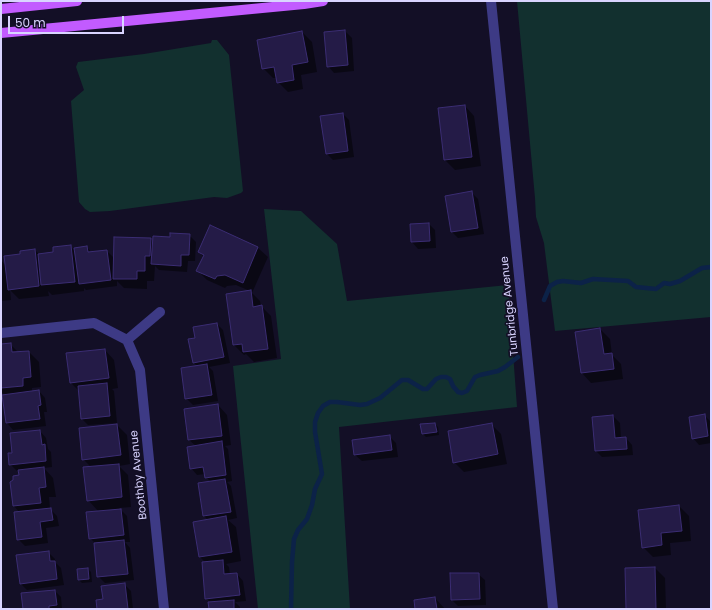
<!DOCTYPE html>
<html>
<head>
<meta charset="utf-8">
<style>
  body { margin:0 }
  #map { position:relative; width:712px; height:610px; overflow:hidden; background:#130f26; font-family:Poppins,sans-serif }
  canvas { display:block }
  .frame { position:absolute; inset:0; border:2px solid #d9d4ff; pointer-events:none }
  .scale { position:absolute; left:8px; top:16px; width:116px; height:18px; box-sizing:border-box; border:2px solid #d9d4ff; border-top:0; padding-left:5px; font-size:12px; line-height:14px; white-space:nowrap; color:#d9d4ff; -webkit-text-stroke:3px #130f26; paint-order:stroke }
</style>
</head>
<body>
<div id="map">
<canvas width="712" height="610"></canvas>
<div class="frame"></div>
<div class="scale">50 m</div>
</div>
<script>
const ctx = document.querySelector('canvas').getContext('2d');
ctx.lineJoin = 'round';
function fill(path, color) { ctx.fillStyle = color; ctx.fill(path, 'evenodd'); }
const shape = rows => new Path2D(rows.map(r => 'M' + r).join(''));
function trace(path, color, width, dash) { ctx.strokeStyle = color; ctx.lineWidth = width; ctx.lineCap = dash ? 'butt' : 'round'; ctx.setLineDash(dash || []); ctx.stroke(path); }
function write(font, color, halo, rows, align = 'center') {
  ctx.font = font + ' Poppins,sans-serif'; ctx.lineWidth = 3.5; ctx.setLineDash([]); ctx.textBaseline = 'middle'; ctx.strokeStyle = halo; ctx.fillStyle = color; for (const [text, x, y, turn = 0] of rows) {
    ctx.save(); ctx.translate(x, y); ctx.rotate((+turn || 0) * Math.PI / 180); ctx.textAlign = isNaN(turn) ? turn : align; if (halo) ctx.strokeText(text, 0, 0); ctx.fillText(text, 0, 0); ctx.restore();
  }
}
const green = shape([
  [517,1,711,1,711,317,555,331,544,243,536,217,535,198],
  [212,40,217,40,229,55,243,191,241,193,227,198,214,197,110,211,90,212,85,209,79,202,71,101,84,90,76,67,78,62,144,54,211,43],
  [264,209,301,211,337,244,347,301,508,285,517,407,339,427,350,609,258,609,233,366,281,359]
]);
const shadow = shape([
  [345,31,352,38,354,71,334,73,328,66],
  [302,32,312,42,317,72,301,75,303,89,288,92,278,82,277,78,273,78,263,68],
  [465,106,474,116,481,166,455,170,445,160],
  [343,114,349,120,354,157,333,160,326,153],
  [472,193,478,199,484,234,458,238,452,232],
  [429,224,435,230,436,248,418,249,412,242,411,225],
  [210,226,258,248,268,257,252,293,260,301,261,306,271,316,277,358,254,362,246,354,244,355,234,345,250,291,236,285,227,286,225,288,207,280,198,271,204,257,199,252],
  [189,235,196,242,195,261,188,261,187,272,159,270,155,266,154,281,147,281,147,289,124,288,117,281,117,286,86,290,84,288,84,291,52,295,48,291,49,296,19,299,10,290,11,300,1,301,1,260,6,266,21,255,35,250,39,254,55,253,71,247,75,251,87,247,92,253,107,251,115,259,150,239,154,242,171,238],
  [217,324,223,330,230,363,209,367,213,371,218,401,193,405,186,398,197,366,193,362,196,339],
  [600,329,610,339,612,355,621,364,623,379,591,383,582,373,576,332],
  [10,344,19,353,29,352,39,362,41,387,32,388,32,392,39,391,45,398,47,412,44,412,46,426,13,430,7,423,3,396,5,395,1,392,1,345],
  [105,350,114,360,118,388,112,389,114,391,117,423,88,425,82,419,79,391,71,383],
  [218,405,227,415,231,445,225,446,228,449,232,481,227,482,231,486,237,518,228,520,236,527,241,561,226,564,229,567,230,575,237,574,243,581,246,601,235,602,240,607,240,609,210,609,211,603,206,598,206,563,200,557,208,520,204,516,199,484,211,482,206,477,205,474,197,475,191,468,196,446,189,440],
  [704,415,711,422,711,443,699,445,693,438],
  [613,416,620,423,621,439,626,438,632,445,633,455,602,457,596,451],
  [435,424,438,427,439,435,426,437,423,434],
  [491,424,501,434,507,464,464,472,454,462],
  [117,425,127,435,130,464,119,466,128,475,131,507,119,508,127,516,130,542,125,542,130,548,134,580,105,583,98,576,95,543,90,538,99,512,88,500,92,468,83,459],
  [40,431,46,438,48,449,51,452,52,467,44,468,53,478,56,497,49,497,50,509,57,516,59,526,46,528,48,543,25,546,18,539,20,513,14,506,11,482,20,476,20,471,17,471,10,464,13,454],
  [389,436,396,443,398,457,362,461,355,455],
  [679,506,689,516,691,541,670,543,671,555,653,557,643,547],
  [48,552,55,559,55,562,61,568,64,585,27,590,20,583],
  [655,568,665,578,666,609,627,609],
  [88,569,91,572,92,582,82,583,79,580],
  [478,574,485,580,486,605,458,606,452,600],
  [124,584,131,591,133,609,98,609,104,600],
  [55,591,61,597,62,609,24,609],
  [435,598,445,609,416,609]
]);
const stream = shape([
  [544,300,550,286,557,282,563,281,581,283,593,279,628,281,636,287,656,289,664,283,670,284,680,281,702,268,711,267],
  [291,609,292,562,294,539,298,530,307,519,312,505,315,489,322,474,315,432,315,422,318,413,323,406,330,402,337,402,360,405,367,404,380,398,402,380,408,380,423,389,427,389,436,379,441,377,446,377,450,379,453,386,458,392,462,393,467,391,475,377,480,375,498,371,505,367,518,357]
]);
const building = shape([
  [345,30,348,65,327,67,324,32,345,30],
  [302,31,308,62,292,65,294,80,277,83,274,67,262,69,257,40,302,31],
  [465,105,472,157,444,160,438,108,465,105],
  [343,113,348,151,326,154,320,116,343,113],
  [472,191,478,228,451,232,445,196,472,191],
  [429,223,430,241,411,242,410,224,429,223],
  [210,225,258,247,243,283,225,275,217,276,215,279,196,271,204,255,198,252,210,225],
  [170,233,190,234,189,255,181,255,181,266,151,264,153,236,170,237,170,233],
  [114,237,151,238,150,256,145,256,145,271,137,271,137,279,113,279,114,237],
  [71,245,75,282,41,285,38,254,53,252,53,247,71,245],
  [87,246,88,252,107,250,111,280,79,284,74,248,87,246],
  [35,249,39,286,8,290,4,256,20,254,20,251,35,249],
  [251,290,253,307,262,305,268,349,243,352,242,344,233,345,226,294,251,290],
  [217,323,224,357,193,363,188,339,195,338,193,327,217,323],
  [600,328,604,354,612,353,614,369,581,373,575,332,600,328],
  [11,343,12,352,29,351,31,377,23,378,23,386,1,388,1,344,11,343],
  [105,349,109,378,70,383,66,353,105,349],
  [207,364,212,395,185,399,181,368,207,364],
  [107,383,110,416,81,419,78,386,107,383],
  [39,390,41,405,38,406,40,419,6,423,2,395,39,390],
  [218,404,222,436,188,440,184,409,218,404],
  [705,414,708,436,692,439,689,417,705,414],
  [613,415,615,438,626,437,627,449,595,451,592,417,613,415],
  [435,423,437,432,422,434,420,424,435,423],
  [492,423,498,454,453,463,448,431,492,423],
  [117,424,121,455,82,460,79,428,117,424],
  [40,430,42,445,45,444,46,461,9,465,8,453,12,453,10,433,40,430],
  [390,435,392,450,354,455,352,440,390,435],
  [222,441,226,475,205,478,203,467,190,469,187,447,222,441],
  [119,464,122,497,87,501,83,467,119,464],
  [44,467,46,487,39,488,41,503,13,506,10,482,13,480,13,476,19,475,18,470,44,467],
  [225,479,231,512,203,516,198,483,225,479],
  [679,505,682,531,661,533,662,545,642,548,638,510,679,505],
  [51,508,53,520,40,522,42,537,17,540,14,512,51,508],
  [121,509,124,535,89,539,86,512,121,509],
  [226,516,232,552,199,557,193,522,226,516],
  [124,540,128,574,97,577,94,543,124,540],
  [49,551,50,561,55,561,57,579,20,584,16,555,49,551],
  [223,560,224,574,237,573,240,595,205,599,202,562,223,560],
  [655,567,656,609,626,609,625,568,655,567],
  [88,568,89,579,78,580,77,569,88,568],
  [450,573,479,573,480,599,451,600,450,573],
  [125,583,128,609,97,609,96,600,103,599,101,586,125,583],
  [55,590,57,605,49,606,49,609,23,609,21,593,55,590],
  [435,597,437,609,415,609,414,600,435,597],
  [234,600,234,609,209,609,208,602,234,600]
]);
const minor = shape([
  [491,1,553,609],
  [1,333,94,323,127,340],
  [127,340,140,370,164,609],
  [127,340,160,312]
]);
const major = shape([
  [1,9,77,1],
  [1,33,304,4,323,1]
]);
const streetNames = [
  ["Tunbridge Avenue",510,306,-96],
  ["Boothby Avenue",139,475,-96]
];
fill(green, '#12302f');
fill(shadow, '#0007');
trace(stream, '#0c2248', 4.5);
fill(building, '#241b47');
trace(building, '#3b2d73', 1);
trace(minor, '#3d3a85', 10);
trace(major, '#c25bff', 10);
write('11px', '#d9d4ff', '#130f26', streetNames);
</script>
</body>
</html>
